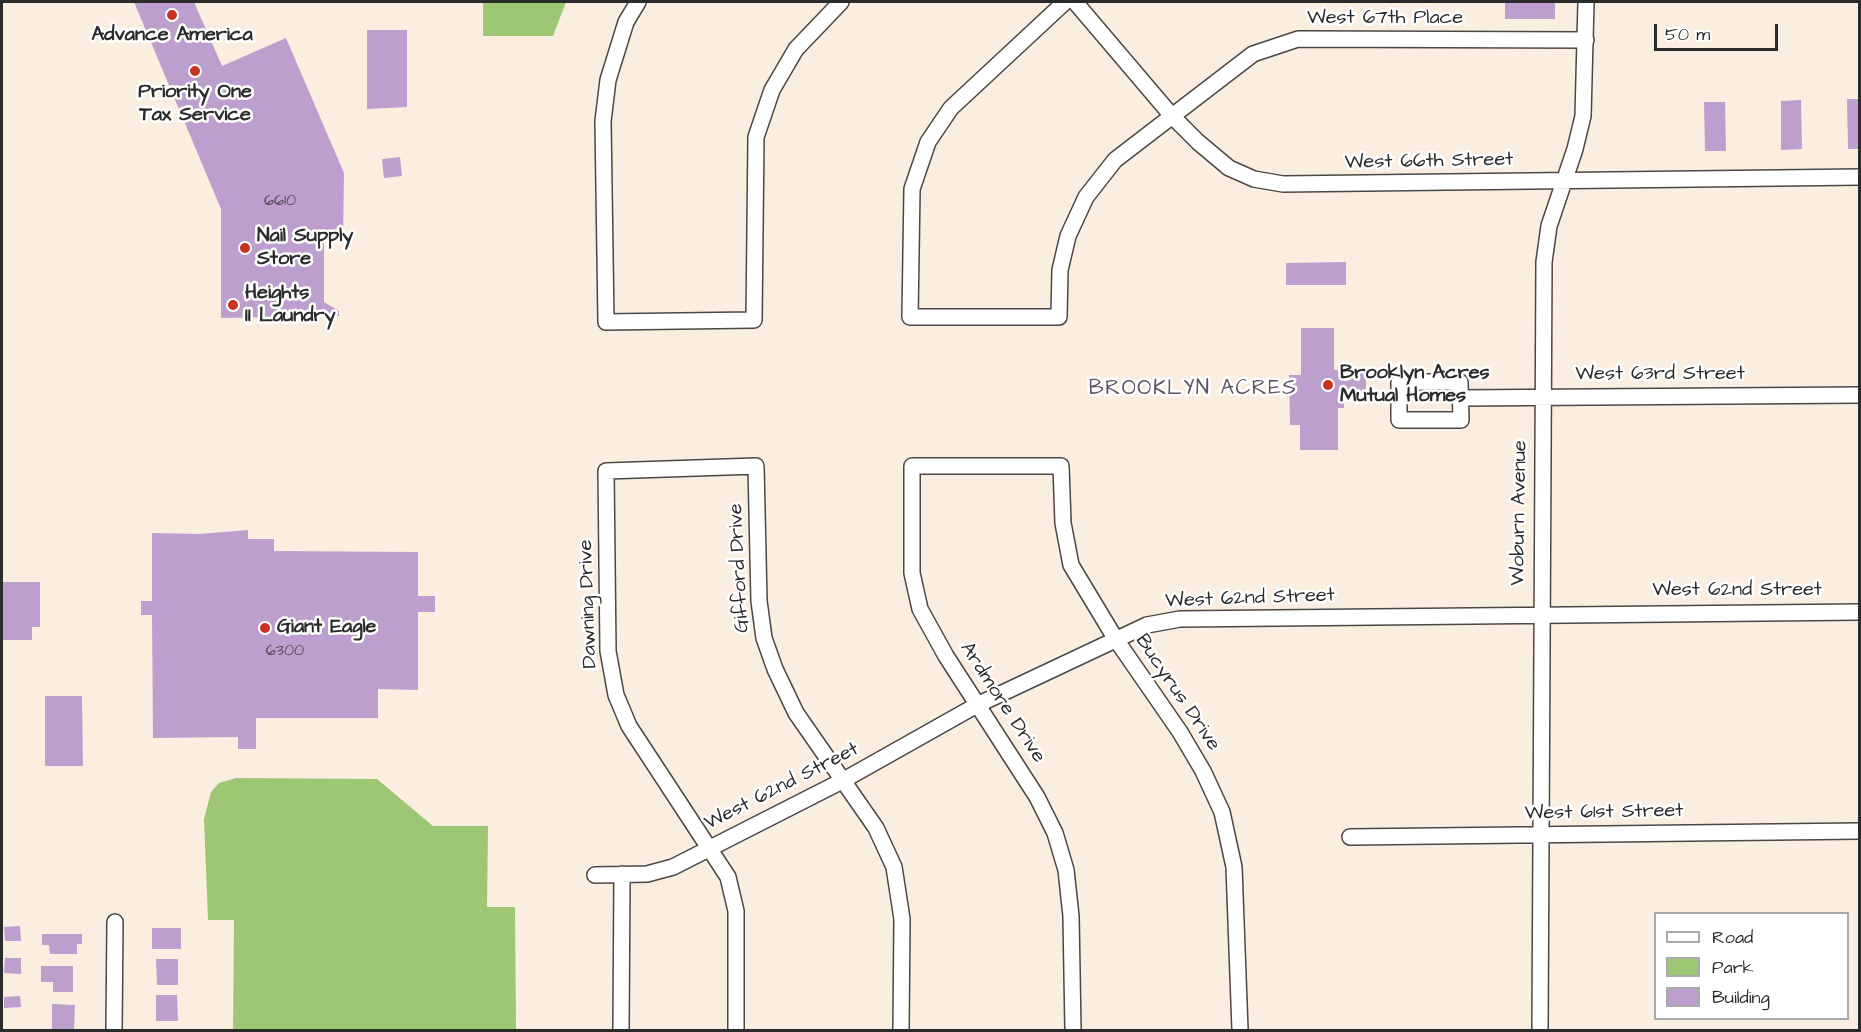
<!DOCTYPE html>
<html>
<head>
<meta charset="utf-8">
<style>
  body { margin:0 }
  #map { position:relative; width:1861px; height:1032px; overflow:hidden; background:#faeee0; font-family:"Architects Daughter",sans-serif }
  canvas { display:block }
  .frame { position:absolute; inset:0; border:3px solid #2b2b2b; pointer-events:none }
  .legend { position:absolute; left:1654px; top:912px; width:195px; height:108px; box-sizing:border-box; background:#fff; border:2px solid #aaa; margin:0; padding:8px 10px; list-style:none; font-size:18px; color:#2b2b2b }
  .legend li { display:flex; align-items:center; gap:12px; height:30px }
  .legend b { width:30px; border:2px solid #aaa }
  .scale { position:absolute; left:1654px; top:24px; width:124px; height:27px; box-sizing:border-box; border:3px solid #2b2b2b; border-top:0; padding-left:8px; font-size:18px; line-height:21px; white-space:nowrap; color:#2b2b2b; -webkit-text-stroke:4px #fff; paint-order:stroke }
</style>
</head>
<body>
<div id="map">
<canvas width="1861" height="1032"></canvas>
<div class="frame"></div>
<ul class="legend">
<li><b style="height:8px;background:#fff"></b>Road</li>
<li><b style="height:16px;background:#9dc774"></b>Park</li>
<li><b style="height:16px;background:#bd9fcd"></b>Building</li>
</ul>
<div class="scale">50 m</div>
</div>
<script>
const ctx = document.querySelector('canvas').getContext('2d');
ctx.lineJoin = 'round';
function fill(path, color) { ctx.fillStyle = color; ctx.fill(path, 'evenodd'); }
const shape = rows => new Path2D(rows.map(r => 'M' + r).join(''));
function trace(path, color, width, dash) { ctx.strokeStyle = color; ctx.lineWidth = width; ctx.lineCap = dash ? 'butt' : 'round'; ctx.setLineDash(dash || []); ctx.stroke(path); }
function write(font, color, halo, rows, align = 'center') {
  ctx.font = font + ' "Architects Daughter",sans-serif'; ctx.lineWidth = 5; ctx.setLineDash([]); ctx.textBaseline = 'middle'; ctx.strokeStyle = halo; ctx.fillStyle = color; for (const [text, x, y, turn = 0] of rows) {
    ctx.save(); ctx.translate(x, y); ctx.rotate((+turn || 0) * Math.PI / 180); ctx.textAlign = isNaN(turn) ? turn : align; if (halo) ctx.strokeText(text, 0, 0); ctx.fillText(text, 0, 0); ctx.restore();
  }
}
const green = shape([
  [483,2,566,2,553,36,483,36],
  [236,778,377,779,433,826,488,826,487,907,515,907,516,1030,233,1030,234,920,208,920,204,819,211,792,219,783]
]);
const building = shape([
  [134,2,194,2,222,66,286,38,344,173,343,240,324,240,324,302,339,311,339,316,221,318,221,209],
  [1505,2,1555,2,1555,19,1505,19],
  [367,30,407,30,407,107,367,109],
  [1847,99,1860,99,1860,149,1848,149],
  [1801,100,1802,149,1781,150,1781,101],
  [1704,102,1725,102,1726,151,1705,151],
  [400,157,402,176,384,178,382,159],
  [1346,262,1346,285,1286,285,1286,263],
  [1301,328,1334,328,1334,370,1366,370,1366,395,1344,395,1344,408,1338,408,1338,450,1300,450,1300,425,1290,425,1289,375,1301,375],
  [248,530,248,539,274,539,274,551,418,552,418,596,435,596,435,612,418,612,418,690,378,689,378,718,256,718,256,749,238,749,238,737,153,738,152,615,141,615,141,601,152,601,152,533,199,534],
  [2,582,40,582,40,627,32,627,32,640,2,640],
  [45,696,82,696,83,766,45,766],
  [20,926,21,941,5,941,4,927],
  [152,928,181,928,181,949,152,949],
  [42,934,82,934,82,944,77,944,77,954,50,954,49,945,42,945],
  [5,958,21,958,21,974,4,973],
  [156,959,178,959,178,985,157,985],
  [41,966,73,966,73,992,53,992,53,982,41,982],
  [156,995,177,995,178,1021,156,1021],
  [20,996,21,1007,4,1008,4,997],
  [52,1004,75,1005,74,1030,52,1030]
]);
const minor = shape([
  [638,2,626,22,608,80,603,121,606,322,754,320,756,137,772,90,796,49,841,2],
  [1065,2,951,108,928,142,912,189,910,317,1059,317,1060,270,1068,236,1086,197,1115,160,1253,54,1298,39,1586,40],
  [1075,2,1172,116,1198,142,1229,168,1254,179,1283,184,1860,177],
  [1399,382,1460,382,1461,420,1399,420,1399,382],
  [1461,398,1860,395],
  [1350,837,1860,831],
  [595,875,647,874,673,867,842,781,977,705,1147,625,1180,619,1860,612],
  [114,1030,115,922],
  [621,1030,622,874],
  [736,1030,736,911,728,877,629,726,616,695,608,651,606,471,756,466,759,601,764,638,775,669,796,713,876,828,894,867,902,919,901,1030],
  [1073,1030,1071,916,1066,870,1055,833,1037,797,946,656,920,609,912,573,912,466,1061,466,1063,523,1071,565,1115,638,1180,732,1203,771,1222,812,1234,867,1240,1030],
  [1540,1030,1544,262,1549,226,1575,149,1583,116,1586,2]
]);
const markers = [
  [172,15,6,"#c8321e"],
  [195,71,6,"#c8321e"],
  [245,248,6,"#c8321e"],
  [233,305,6,"#c8321e"],
  [1328,385,6,"#c8321e"],
  [265,628,6,"#c8321e"]
];
const numberNames = [
  ["6610",280,202],
  ["6300",285,652]
];
const streetNames = [
  ["West 67th Place",1385,19],
  ["West 66th Street",1429,162,-1],
  ["West 63rd Street",1660,375],
  ["Woburn Avenue",1520,513,-89],
  ["Gifford Drive",740,568,-93],
  ["West 62nd Street",1737,591],
  ["West 62nd Street",1250,599,-2],
  ["Dawning Drive",589,604,-92],
  ["Bucyrus Drive",1177,693,56],
  ["Ardmore Drive",1002,703,57],
  ["West 62nd Street",782,787,-27],
  ["West 61st Street",1604,813,-1]
];
const poiNames = [
  ["Advance America",172,36,"center"],
  ["Priority One",195,93,"center"],
  ["Tax Service",195,116,"center"],
  ["Nail Supply",257,237],
  ["Store",257,260],
  ["Heights",245,294],
  ["II Laundry",245,317],
  ["Brooklyn Acres",1340,374],
  ["Mutual Homes",1340,397],
  ["Giant Eagle",277,628]
];
const neighbourhoodNames = [
  ["BROOKLYN ACRES",1193,390]
];
fill(green, '#9dc774');
fill(building, '#bd9fcd');
trace(minor, '#4a4846', 18);
trace(minor, '#fff', 15);
for (const [x, y, r, color] of markers) { const dot = new Path2D(); dot.arc(x, y, r, 0, 2 * Math.PI); ctx.fillStyle = color; ctx.fill(dot); trace(dot, '#fff', 2); }
write('16px', '#504854', null, numberNames);
write('20px', '#2b2b2b', '#fff', streetNames);
write('bold 20px', '#2b2b2b', '#fff', poiNames, 'left');
ctx.letterSpacing = '1.5px';
write('21px', '#5e5464', '#fff', neighbourhoodNames);
ctx.letterSpacing = '0px';
</script>
</body>
</html>
